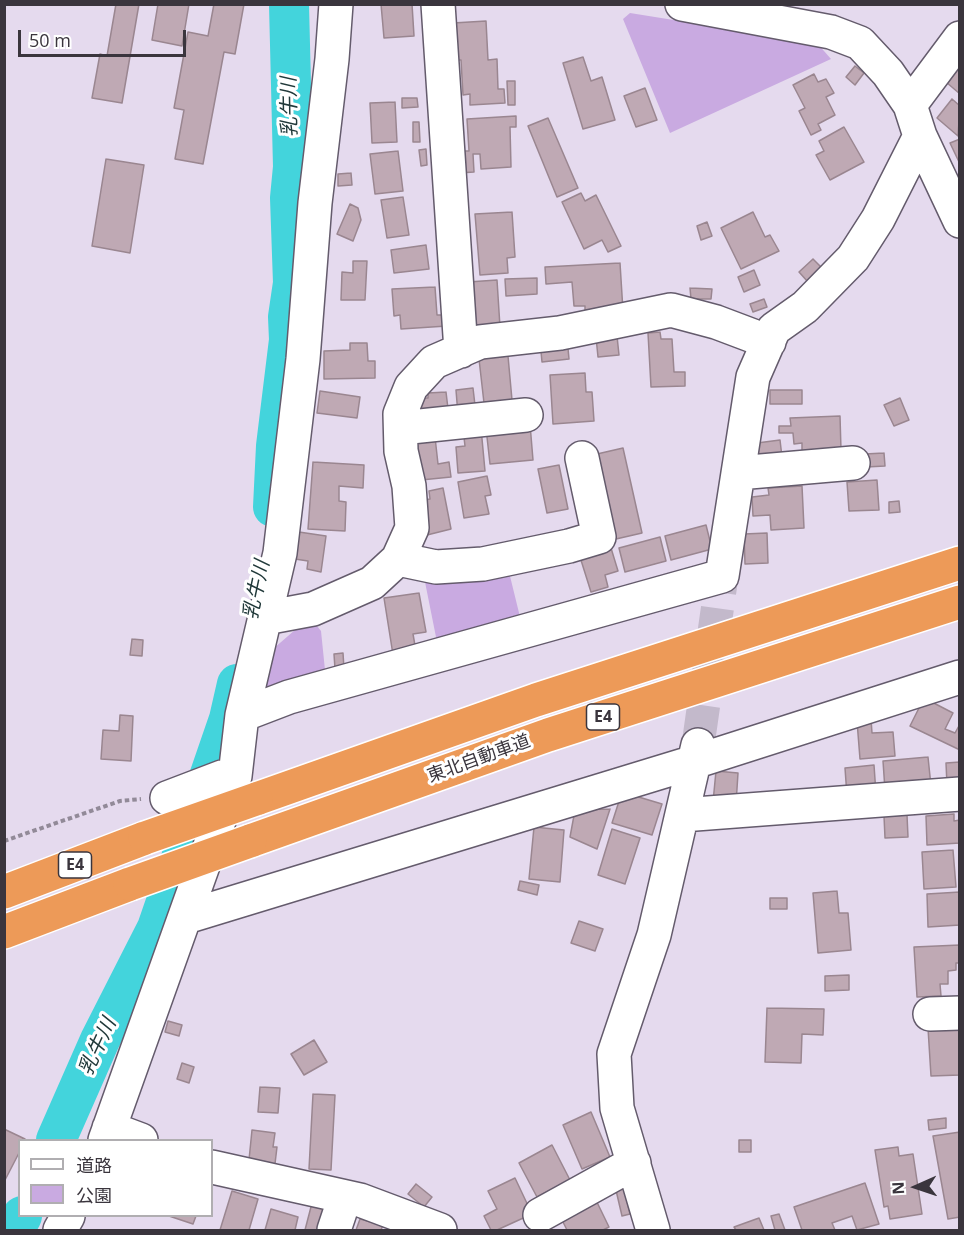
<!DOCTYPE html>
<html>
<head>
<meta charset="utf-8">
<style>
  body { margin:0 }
  #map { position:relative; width:964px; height:1235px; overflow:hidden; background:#e5daee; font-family:"Open Sans","Noto Sans JP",sans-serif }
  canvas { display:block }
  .frame { position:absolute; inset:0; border:6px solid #3a353d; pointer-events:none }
  .legend { position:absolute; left:18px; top:1139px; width:195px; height:78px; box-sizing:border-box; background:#fff; border:2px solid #b0aeb1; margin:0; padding:8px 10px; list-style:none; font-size:18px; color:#3a353d }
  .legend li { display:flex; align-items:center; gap:12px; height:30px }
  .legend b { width:30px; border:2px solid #b0aeb1 }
  .north { position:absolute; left:886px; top:1157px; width:60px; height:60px; -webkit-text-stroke:4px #fff; paint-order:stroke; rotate:267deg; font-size:16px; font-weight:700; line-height:24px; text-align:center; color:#3a353d }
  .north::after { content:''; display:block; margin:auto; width:21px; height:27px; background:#3a353d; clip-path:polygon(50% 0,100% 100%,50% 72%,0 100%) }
  .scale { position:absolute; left:18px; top:30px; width:168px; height:27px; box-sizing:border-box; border:3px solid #3a353d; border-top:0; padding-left:8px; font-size:18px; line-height:21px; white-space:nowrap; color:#3a353d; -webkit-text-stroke:4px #fff; paint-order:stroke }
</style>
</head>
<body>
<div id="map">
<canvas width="964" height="1235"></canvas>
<div class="frame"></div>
<ul class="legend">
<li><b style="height:8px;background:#fff"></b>道路</li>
<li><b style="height:16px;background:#c9aae1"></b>公園</li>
</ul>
<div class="north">N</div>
<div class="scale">50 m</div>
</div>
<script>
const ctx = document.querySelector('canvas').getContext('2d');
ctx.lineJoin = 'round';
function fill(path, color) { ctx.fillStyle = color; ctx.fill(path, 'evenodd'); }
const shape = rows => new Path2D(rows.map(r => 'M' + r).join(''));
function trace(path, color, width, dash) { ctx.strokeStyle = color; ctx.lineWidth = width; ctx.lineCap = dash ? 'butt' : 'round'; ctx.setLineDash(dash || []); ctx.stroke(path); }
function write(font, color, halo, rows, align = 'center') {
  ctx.font = font + ' "Open Sans","Noto Sans JP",sans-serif'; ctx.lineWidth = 6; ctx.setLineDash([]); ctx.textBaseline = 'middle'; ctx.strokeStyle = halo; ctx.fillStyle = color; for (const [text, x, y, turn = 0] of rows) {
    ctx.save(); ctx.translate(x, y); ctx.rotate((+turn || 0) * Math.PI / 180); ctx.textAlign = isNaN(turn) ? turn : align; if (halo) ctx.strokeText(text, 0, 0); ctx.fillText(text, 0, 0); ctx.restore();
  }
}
const green = shape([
  [630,13,817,43,831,59,670,133,623,19],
  [509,572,521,621,438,647,424,577],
  [313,621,321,631,326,680,264,697,265,684,273,649,303,623]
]);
const river = shape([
  [273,507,276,446,289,340,288,317,293,283,290,198,293,167,289,4],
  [56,1140,100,1040,157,928,229,719,237,684],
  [14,1230,22,1216]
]);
const building = shape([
  [116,4,139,4,122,103,92,98,100,54,107,56,116,4],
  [158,4,189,4,182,46,152,40,158,4],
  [214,4,244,4,235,54,224,52,203,164,175,159,184,110,174,108,188,32,208,36,214,4],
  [381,4,412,4,414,36,384,38,381,4],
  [486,21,488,60,497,59,498,89,504,89,505,103,470,105,470,94,463,95,461,60,455,60,453,23,486,21],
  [583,57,591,81,602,77,615,120,583,129,563,63,583,57],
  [855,66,864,73,855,85,846,77,855,66],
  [960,67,960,94,946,82,960,67],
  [814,74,818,82,826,79,834,93,826,97,835,115,818,124,821,130,811,135,799,111,805,108,793,85,814,74],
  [507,81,515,81,515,105,508,105,507,81],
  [645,88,657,120,636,127,624,96,645,88],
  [402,98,417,98,418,107,402,108,402,98],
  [952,99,960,106,958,136,937,118,952,99],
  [395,102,397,142,372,143,370,103,395,102],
  [516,116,516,127,510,127,511,167,481,169,480,154,473,154,474,172,459,173,458,151,469,151,467,119,516,116],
  [548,118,578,188,557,197,528,126,548,118],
  [413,122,419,122,420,142,413,142,413,122],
  [844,127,864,162,830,180,816,155,824,151,819,141,844,127],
  [960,139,960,164,950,143,960,139],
  [426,149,427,165,421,166,419,150,426,149],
  [398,151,403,191,375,194,370,154,398,151],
  [106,159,144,165,130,253,92,246,106,159],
  [351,173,352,185,338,186,338,174,351,173],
  [581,193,585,201,596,195,621,246,608,252,602,240,584,249,562,202,581,193],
  [403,197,409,235,387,238,381,200,403,197],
  [350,204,358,208,361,220,353,241,337,234,350,204],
  [512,212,515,257,507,258,508,273,480,275,475,214,512,212],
  [753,212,765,237,770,235,779,251,741,269,721,228,753,212],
  [707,222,712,236,701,240,697,226,707,222],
  [426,245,429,269,394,273,391,250,426,245],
  [813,259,823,269,808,282,799,272,813,259],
  [353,261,367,261,365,300,341,300,342,272,353,273,353,261],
  [620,263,623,311,585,313,585,306,574,306,572,282,546,284,545,267,620,263],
  [754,270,760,285,744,292,738,277,754,270],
  [537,278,537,294,506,296,505,279,537,278],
  [497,280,500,327,471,329,468,282,497,280],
  [435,287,437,315,446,315,447,326,401,329,400,315,394,316,392,289,435,287],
  [690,288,712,289,711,299,691,299,690,288],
  [764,299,767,307,753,312,750,304,764,299],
  [660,332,661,339,672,339,674,372,685,372,685,386,651,387,648,333,660,332],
  [617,336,619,355,598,357,596,337,617,336],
  [567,338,569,359,542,362,540,341,567,338],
  [350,343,367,343,368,361,375,361,375,378,324,379,324,351,350,350,350,343],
  [508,356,512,400,484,403,479,359,508,356],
  [585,373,586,392,592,392,594,421,553,424,550,375,585,373],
  [473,388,476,414,458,415,456,390,473,388],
  [770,390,802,390,802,404,770,404,770,390],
  [320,391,360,397,357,418,317,413,320,391],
  [446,392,449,417,422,419,420,398,428,398,428,393,446,392],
  [900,398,909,420,894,426,884,405,900,398],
  [840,416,841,450,802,451,802,443,794,444,793,433,779,433,779,426,791,426,790,418,840,416],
  [530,424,533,460,490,464,486,428,530,424],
  [481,428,485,471,458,473,456,447,465,446,463,429,481,428],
  [435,437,438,464,449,462,451,477,421,480,414,439,435,437],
  [780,440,782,457,759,461,757,443,780,440],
  [623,448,642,533,616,539,597,454,623,448],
  [884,453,885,466,866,467,865,454,884,453],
  [313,462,364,465,363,488,339,486,339,501,346,502,345,531,308,529,313,462],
  [559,465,568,509,547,513,538,469,559,465],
  [487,476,491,495,485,496,489,514,464,518,458,482,487,476],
  [877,480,879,510,849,511,847,482,877,480],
  [802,486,804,528,771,530,770,515,753,516,752,497,769,495,768,488,802,486],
  [443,488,451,529,427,535,420,501,430,499,429,491,443,488],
  [899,501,900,512,889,513,889,502,899,501],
  [706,525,712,549,671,560,665,536,706,525],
  [299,532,326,536,321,572,307,569,308,561,295,559,299,532],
  [767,533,768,563,745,564,744,534,767,533],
  [660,537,666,561,625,572,619,548,660,537],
  [611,548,618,571,605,575,608,587,591,592,580,557,611,548],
  [419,593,426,632,413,634,417,657,394,661,384,598,419,593],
  [132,639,143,640,142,656,130,655,132,639],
  [343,653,344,669,335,669,334,654,343,653],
  [924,698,953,713,945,729,955,733,960,724,960,750,910,726,924,698],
  [120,715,133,716,131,761,101,759,103,730,119,731,120,715],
  [871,719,872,733,893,732,895,756,860,759,857,721,871,719],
  [928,757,931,786,885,790,883,761,928,757],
  [960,762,960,785,947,785,946,763,960,762],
  [874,765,876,794,847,796,845,768,874,765],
  [716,771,738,773,736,804,713,802,716,771],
  [622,792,662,804,652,835,612,823,622,792],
  [610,809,597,849,570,837,575,810,610,809],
  [954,814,954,821,960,820,960,843,927,845,926,816,954,814],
  [907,815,908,837,885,838,884,816,907,815],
  [534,827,564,830,560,882,529,879,534,827],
  [612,829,640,838,625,884,598,875,612,829],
  [953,850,956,887,924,889,922,852,953,850],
  [520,881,539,885,537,895,518,890,520,881],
  [837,891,839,913,848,913,851,950,818,953,813,893,837,891],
  [960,892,960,925,928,927,927,894,960,892],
  [770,898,787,898,787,909,770,909,770,898],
  [579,921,603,929,595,951,571,943,579,921],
  [960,945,960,963,956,963,956,970,948,971,948,984,940,984,941,996,917,997,914,947,960,945],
  [849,975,849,990,825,991,825,976,849,975],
  [767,1008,824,1009,823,1035,802,1034,801,1063,765,1062,767,1008],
  [168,1021,182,1025,179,1036,165,1032,168,1021],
  [960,1026,960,1075,931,1076,928,1028,960,1026],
  [314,1040,327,1062,304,1075,291,1054,314,1040],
  [182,1063,194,1067,189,1083,177,1079,182,1063],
  [260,1087,280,1088,278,1113,258,1112,260,1087],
  [313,1094,335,1095,331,1170,309,1169,313,1094],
  [591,1112,610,1157,582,1169,563,1125,591,1112],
  [946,1118,946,1128,929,1130,928,1120,946,1118],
  [4,1129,25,1139,20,1140,20,1151,4,1182,4,1129],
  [252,1130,275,1133,273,1147,277,1147,274,1172,248,1170,252,1130],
  [960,1132,960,1217,948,1219,933,1136,960,1132],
  [739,1140,751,1140,751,1152,739,1152,739,1140],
  [552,1145,570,1180,537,1197,519,1163,552,1145],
  [898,1147,899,1156,913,1154,922,1214,890,1219,888,1206,884,1207,875,1150,898,1147],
  [515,1178,532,1214,497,1230,491,1230,484,1216,497,1209,488,1191,515,1178],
  [865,1183,879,1224,857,1230,852,1216,832,1223,835,1230,802,1230,794,1207,865,1183],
  [416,1184,432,1197,424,1207,408,1194,416,1184],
  [623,1184,630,1214,622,1216,615,1186,623,1184],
  [232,1191,258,1199,249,1230,220,1230,232,1191],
  [593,1194,609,1227,603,1230,567,1230,558,1212,593,1194],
  [312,1203,331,1208,325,1230,305,1230,312,1203],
  [271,1209,298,1217,295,1230,265,1230,271,1209],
  [779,1214,785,1230,775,1230,771,1216,779,1214],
  [169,1216,196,1216,193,1224,169,1216],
  [759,1218,764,1230,736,1230,734,1227,759,1218],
  [360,1219,383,1225,381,1230,356,1230,360,1219]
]);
const minorTunnel = shape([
  [699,738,722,576]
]);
const path = shape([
  [4,841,120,801,141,799]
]);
const minor = shape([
  [438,4,461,351],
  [682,4,831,32,860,43,888,73,910,105,920,136,960,221],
  [910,105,960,38],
  [401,428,526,415],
  [738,473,853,463],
  [398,559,436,567,483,564,569,546,599,537,582,458],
  [265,618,313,609,372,583,398,559,412,528,409,486,401,451,400,414,411,387,434,362,480,342,560,333,671,310,716,322,769,342],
  [242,715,289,697,722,576,753,377,774,329,805,307,853,258,878,219,920,136],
  [167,798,222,777,235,776],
  [682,815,960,794],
  [186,917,694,762,960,677],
  [930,1014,960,1013],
  [109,1128,141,1140],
  [105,1140,235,776,242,715,280,553,303,359,315,203,332,59,336,4],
  [212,1167,360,1200,440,1230],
  [540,1215,634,1163],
  [60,1230,68,1216],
  [334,1230,345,1197],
  [653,1230,617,1108,614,1054,654,935,698,745]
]);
const highway = shape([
  [256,799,536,700,960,563],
  [250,841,548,735,960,602],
  [4,892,145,838],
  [4,932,130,884]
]);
const highwayBridge = shape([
  [145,838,256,799],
  [130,884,250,841]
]);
const shields = [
  [603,717,33],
  [75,865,33]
];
const shieldNames = [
  ["E4",603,717],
  ["E4",75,865]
];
const streetNames = [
  ["東北自動車道",479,759,-20]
];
const waterNames = [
  ["乳牛川",290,107,-91],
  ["乳牛川",257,590,-78],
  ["乳牛川",98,1047,-65]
];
fill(green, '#c9aae1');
trace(river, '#43d4dc', 40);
fill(building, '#bfa9b4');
trace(building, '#9a8690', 1.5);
trace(minorTunnel, '#c3b9cb', 33, [33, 16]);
trace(minor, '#645b6c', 36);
trace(highway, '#fff', 36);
trace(path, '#928a98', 4, [4.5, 3]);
trace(minor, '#fff', 33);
trace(highway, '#ed9a58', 33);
trace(highwayBridge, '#fff', 36, []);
trace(highwayBridge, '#ed9a58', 33);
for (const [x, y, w] of shields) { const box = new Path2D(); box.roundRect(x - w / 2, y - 13, w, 26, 4.5); ctx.fillStyle = '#fff'; ctx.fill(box); trace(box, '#3a353d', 1.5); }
write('bold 16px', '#3a353d', null, shieldNames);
write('18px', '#3a353d', '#fff', streetNames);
write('italic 20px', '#21393a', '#fff', waterNames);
</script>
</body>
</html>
